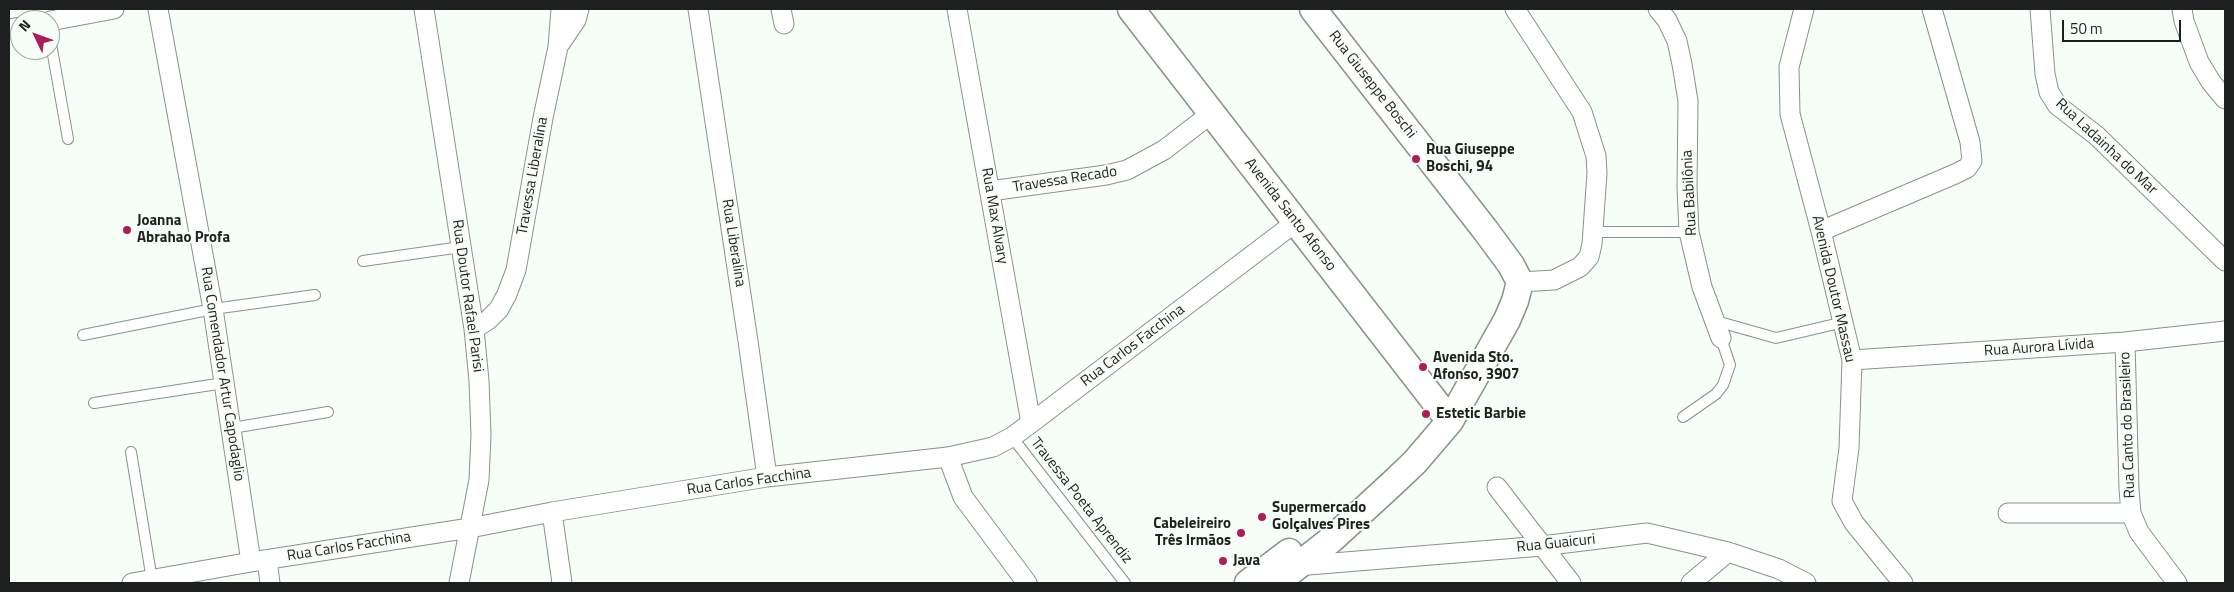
<!DOCTYPE html>
<html>
<head>
<meta charset="utf-8">
<style>
  body { margin:0 }
  #map { position:relative; width:2234px; height:592px; overflow:hidden; background:#f6fef7; font-family:"Titillium Web",sans-serif }
  canvas { display:block }
  .frame { position:absolute; inset:0; border:10px solid #1d201e; pointer-events:none }
  .north { position:absolute; left:10px; top:10px; width:50px; height:50px; box-sizing:border-box; background:#f6fef7; border:1px solid #9fa5a0; border-radius:50%; rotate:312deg; font-size:14px; font-weight:700; line-height:20px; text-align:center; color:#1d201e }
  .north::after { content:''; display:block; margin:auto; width:18px; height:22px; background:#ad1e58; clip-path:polygon(50% 0,100% 100%,50% 72%,0 100%) }
  .scale { position:absolute; left:2062px; top:20px; width:119px; height:22px; box-sizing:border-box; border:2px solid #1d201e; border-top:0; padding-left:6px; font-size:15px; line-height:18px; white-space:nowrap; color:#1d201e; -webkit-text-stroke:4px #f6fef7; paint-order:stroke }
</style>
</head>
<body>
<div id="map">
<canvas width="2234" height="592"></canvas>
<div class="frame"></div>
<div class="north">N</div>
<div class="scale">50 m</div>
</div>
<script>
const ctx = document.querySelector('canvas').getContext('2d');
ctx.lineJoin = 'round';
const shape = rows => new Path2D(rows.map(r => 'M' + r).join(''));
function trace(path, color, width, dash) { ctx.strokeStyle = color; ctx.lineWidth = width; ctx.lineCap = dash ? 'butt' : 'round'; ctx.setLineDash(dash || []); ctx.stroke(path); }
function write(font, color, halo, rows, align = 'center') {
  ctx.font = font + ' "Titillium Web",sans-serif'; ctx.lineWidth = 4; ctx.setLineDash([]); ctx.textBaseline = 'middle'; ctx.strokeStyle = halo; ctx.fillStyle = color; for (const [text, x, y, turn = 0] of rows) {
    ctx.save(); ctx.translate(x, y); ctx.rotate((+turn || 0) * Math.PI / 180); ctx.textAlign = isNaN(turn) ? turn : align; if (halo) ctx.strokeText(text, 0, 0); ctx.fillText(text, 0, 0); ctx.restore();
  }
}
const lane = shape([
  [50,38,68,139],
  [1593,232,1689,232],
  [363,261,461,247],
  [1716,321,1776,338,1844,322],
  [83,335,213,309,315,295],
  [94,403,224,383],
  [1683,417,1716,394,1723,385,1730,365,1721,338],
  [232,428,328,412],
  [1012,437,1125,583],
  [131,452,152,580]
]);
const street = shape([
  [158,9,213,309,251,562],
  [424,9,474,329,479,381,481,435,479,480,459,583],
  [698,9,748,341,767,477],
  [781,9,784,24],
  [957,9,1031,423],
  [1515,9,1582,112,1596,156,1597,173,1592,244,1589,257,1580,267,1554,280,1520,282],
  [1658,9,1667,20,1677,41,1682,64,1688,101,1687,187,1689,232,1702,287,1721,338],
  [1804,9,1789,67,1790,114,1821,231,1852,360,1849,448,1842,501,1854,523,1903,583],
  [2040,9,2045,74,2049,92,2057,105,2097,136,2225,261],
  [2182,9,2184,21,2199,62,2211,82,2225,99],
  [50,21,114,9],
  [9,29,20,27],
  [559,45,576,20,579,9],
  [990,191,1106,175,1127,170,1164,150,1212,113],
  [1821,231,1955,174,1967,168,1972,161,1970,142,1932,9],
  [474,329,488,320,499,309,507,294,516,270,543,118,558,47,561,9],
  [2125,342,2129,489,2131,513,2139,532,2177,583],
  [1852,360,2125,342,2225,331],
  [948,457,963,497,1027,583],
  [1497,487,1571,583],
  [552,512,562,583],
  [2008,513,2131,513],
  [267,560,270,583],
  [1296,566,1542,546,1647,533,1728,552,1779,569,1806,583],
  [132,583,251,562,470,528,552,512,767,477,948,457,993,447,1012,437,1031,423,1296,222],
  [1691,583,1728,552]
]);
const secondary = shape([
  [1131,9,1450,421],
  [1248,583,1289,552],
  [1276,583,1332,539,1394,482,1415,462,1450,421,1507,320,1515,301,1520,282,1511,265,1486,231,1313,9]
]);
const markers = [
  [1416,159,5,"#ad1e58"],
  [127,230,5,"#ad1e58"],
  [1423,367,5,"#ad1e58"],
  [1426,414,5,"#ad1e58"],
  [1262,517,5,"#ad1e58"],
  [1241,533,5,"#ad1e58"],
  [1223,561,5,"#ad1e58"]
];
const streetNames = [
  ["Rua Giuseppe Boschi",1372,85,52],
  ["Rua Ladainha do Mar",2106,147,43],
  ["Travessa Liberalina",533,176,-80],
  ["Travessa Recado",1065,180,-9],
  ["Rua Babilônia",1690,193,-93],
  ["Avenida Santo Afonso",1290,215,52],
  ["Rua Max Alvary",994,216,80],
  ["Rua Liberalina",733,243,81],
  ["Avenida Doutor Massau",1833,289,77],
  ["Rua Doutor Rafael Parisi",467,296,82],
  ["Rua Carlos Facchina",1133,346,-37],
  ["Rua Aurora Lívida",2039,348,-4],
  ["Rua Comendador Artur Capodaglio",222,374,81],
  ["Rua Canto do Brasileiro",2128,425,-92],
  ["Rua Carlos Facchina",749,482,-8],
  ["Travessa Poeta Aprendiz",1081,501,52],
  ["Rua Guaicuri",1556,544,-6],
  ["Rua Carlos Facchina",349,547,-9]
];
const poiNames = [
  ["Rua Giuseppe",1426,150],
  ["Boschi, 94",1426,167],
  ["Joanna",137,221],
  ["Abrahao Profa",137,238],
  ["Avenida Sto.",1433,358],
  ["Afonso, 3907",1433,375],
  ["Estetic Barbie",1436,414],
  ["Supermercado",1272,508],
  ["Golçalves Pires",1272,525],
  ["Cabeleireiro",1231,524,"right"],
  ["Três Irmãos",1231,541,"right"],
  ["Java",1233,561]
];
trace(lane, '#8a918b', 12);
trace(street, '#8a918b', 21);
trace(secondary, '#8a918b', 29);
trace(lane, '#fff', 10);
trace(street, '#fff', 19);
trace(secondary, '#fff', 26);
for (const [x, y, r, color] of markers) { const dot = new Path2D(); dot.arc(x, y, r, 0, 2 * Math.PI); ctx.fillStyle = color; ctx.fill(dot); trace(dot, '#f6fef7', 2); }
write('15px', '#1d201e', '#f6fef7', streetNames);
write('bold 15px', '#1d201e', '#f6fef7', poiNames, 'left');
</script>
</body>
</html>
